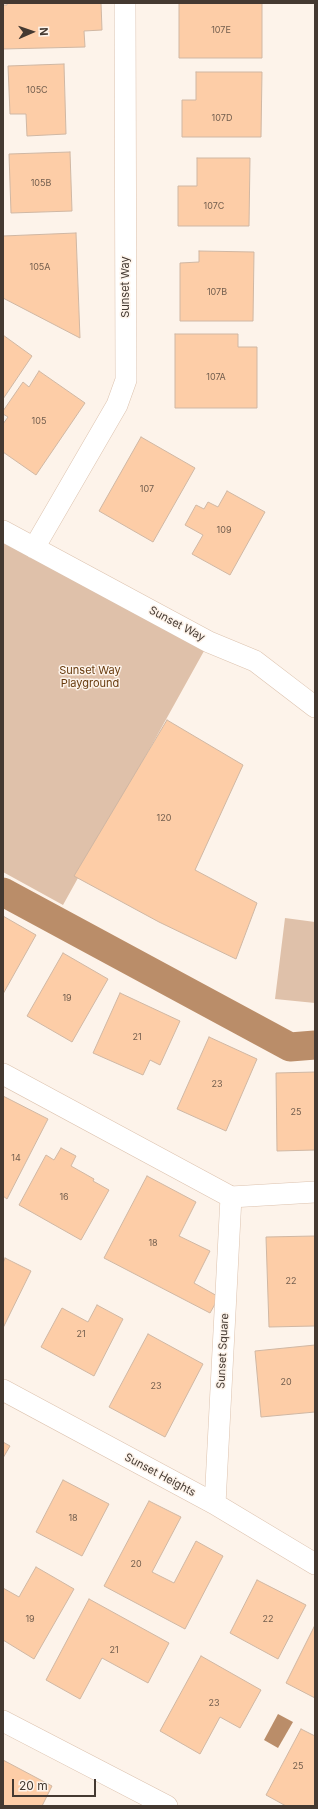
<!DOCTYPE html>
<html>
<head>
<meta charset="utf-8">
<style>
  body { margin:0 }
  #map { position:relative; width:318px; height:1809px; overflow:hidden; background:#fdf3ea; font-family:Inter,sans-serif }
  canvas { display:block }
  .frame { position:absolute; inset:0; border:4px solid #443931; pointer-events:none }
  .north { position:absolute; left:12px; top:12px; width:40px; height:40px; -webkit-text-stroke:3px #fdf3ea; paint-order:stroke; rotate:88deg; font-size:11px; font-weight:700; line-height:16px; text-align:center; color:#443931 }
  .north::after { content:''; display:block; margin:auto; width:14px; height:18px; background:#443931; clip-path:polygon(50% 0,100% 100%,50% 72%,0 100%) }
  .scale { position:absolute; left:12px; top:1779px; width:84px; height:18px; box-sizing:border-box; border:2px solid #443931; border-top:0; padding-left:5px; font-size:12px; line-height:14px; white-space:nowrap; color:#443931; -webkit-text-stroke:3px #fdf3ea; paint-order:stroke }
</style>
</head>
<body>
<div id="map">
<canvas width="318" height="1809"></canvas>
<div class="frame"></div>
<div class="north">N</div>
<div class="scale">20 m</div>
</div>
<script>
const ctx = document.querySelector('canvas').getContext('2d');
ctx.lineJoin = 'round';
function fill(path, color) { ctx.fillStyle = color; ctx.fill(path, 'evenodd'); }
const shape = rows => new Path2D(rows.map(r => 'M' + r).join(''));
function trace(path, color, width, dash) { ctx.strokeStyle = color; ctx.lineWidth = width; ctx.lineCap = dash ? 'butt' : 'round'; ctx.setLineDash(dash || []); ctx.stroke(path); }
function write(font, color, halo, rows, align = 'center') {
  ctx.font = font + ' Inter,sans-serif'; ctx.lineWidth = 3; ctx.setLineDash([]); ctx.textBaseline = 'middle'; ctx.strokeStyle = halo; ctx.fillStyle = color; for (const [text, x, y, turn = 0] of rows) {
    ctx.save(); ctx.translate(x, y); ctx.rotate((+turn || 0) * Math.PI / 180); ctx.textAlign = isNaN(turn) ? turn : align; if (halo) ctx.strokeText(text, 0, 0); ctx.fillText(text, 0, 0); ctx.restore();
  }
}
const green = shape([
  [3,532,209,642,63,905,3,872],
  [285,918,315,922,315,1003,275,999]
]);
const water = shape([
  [278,1714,293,1722,278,1748,264,1740]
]);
const canal = shape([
  [3,892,290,1047,315,1045]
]);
const building = shape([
  [7,3,101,3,102,30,84,31,85,47,3,49,3,5,7,5,7,3],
  [179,3,262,3,262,58,179,58,179,3],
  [64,64,66,134,27,136,26,114,10,114,8,66,64,64],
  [196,72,262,72,261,137,182,137,182,100,196,100,196,72],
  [70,152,72,211,11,213,9,154,70,152],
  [197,158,250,158,249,226,178,226,178,186,197,186,197,158],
  [76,233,80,338,3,298,3,236,76,233],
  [199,251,254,252,253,321,180,321,180,263,199,262,199,251],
  [175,334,238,334,238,347,257,347,257,408,175,408,175,334],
  [3,335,32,356,3,399,3,335],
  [39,371,85,403,36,475,3,452,3,424,8,417,3,414,3,411,23,382,29,387,39,371],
  [141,437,195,468,153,542,99,511,141,437],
  [227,491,265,512,230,575,192,554,203,535,185,525,196,505,204,509,208,502,218,507,227,491],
  [167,720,243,765,195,870,257,903,236,959,159,922,74,876,167,720],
  [3,916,36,935,3,994,3,916],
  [63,953,108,979,72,1042,27,1016,63,953],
  [120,993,180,1021,160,1065,150,1060,143,1075,93,1053,120,993],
  [209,1037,257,1059,226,1131,177,1109,209,1037],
  [315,1072,315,1150,277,1151,276,1073,315,1072],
  [3,1096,48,1119,7,1199,3,1196,3,1096],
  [61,1148,76,1156,71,1166,94,1179,93,1181,109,1190,81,1240,19,1205,46,1155,54,1160,61,1148],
  [147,1176,196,1202,179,1236,210,1251,194,1283,219,1297,210,1313,104,1258,147,1176],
  [315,1236,315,1326,269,1327,266,1237,315,1236],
  [5,1258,31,1271,3,1328,3,1263,5,1258],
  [97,1305,123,1319,94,1376,41,1347,62,1308,88,1322,97,1305],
  [148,1334,203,1364,165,1437,109,1407,148,1334],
  [315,1345,315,1412,261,1417,255,1351,315,1345],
  [3,1442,10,1446,3,1458,3,1442],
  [63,1480,109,1504,82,1556,36,1532,63,1480],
  [149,1501,181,1517,152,1572,174,1583,196,1541,223,1556,185,1629,104,1586,149,1501],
  [36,1567,74,1589,34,1659,3,1640,3,1588,19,1597,36,1567],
  [257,1580,306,1605,278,1659,230,1633,257,1580],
  [89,1599,169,1643,148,1683,102,1658,80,1699,46,1680,89,1599],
  [314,1627,315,1627,315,1698,286,1683,314,1627],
  [201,1656,261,1690,240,1728,220,1717,200,1754,160,1731,201,1656],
  [301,1729,315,1736,315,1806,286,1806,266,1795,301,1729],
  [3,1760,52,1786,42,1806,3,1806,3,1760]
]);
const street = shape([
  [3,531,209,642,255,661,315,707],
  [34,548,117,405,126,380,125,3],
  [3,1074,231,1197,315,1192],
  [3,1390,215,1504,315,1564],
  [215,1504,231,1197],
  [3,1721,167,1806]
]);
const numberNames = [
  ["107E",221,30],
  ["105C",37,90],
  ["107D",222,118],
  ["105B",41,183],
  ["107C",214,206],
  ["105A",40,267],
  ["107B",217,292],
  ["107A",216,377],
  ["105",39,421],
  ["107",147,489],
  ["109",224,530],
  ["120",164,818],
  ["19",67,998],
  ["21",137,1037],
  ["23",217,1084],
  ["25",296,1112],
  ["14",16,1158],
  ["16",64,1197],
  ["18",153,1243],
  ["22",291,1281],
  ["21",81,1334],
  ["20",286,1382],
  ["23",156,1386],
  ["18",73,1518],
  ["20",136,1564],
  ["19",30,1619],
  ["22",268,1619],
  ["21",114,1650],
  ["23",214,1703],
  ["25",298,1766]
];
const streetNames = [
  ["Sunset Way",126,287,-90],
  ["Sunset Way",177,624,28],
  ["Sunset Square",223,1351,-87],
  ["Sunset Heights",160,1475,28]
];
const parkNames = [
  ["Sunset Way",90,671],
  ["Playground",90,684]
];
fill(green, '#dfc1aa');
fill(water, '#ba8d69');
trace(canal, '#ba8d69', 29);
fill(building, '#fdcda7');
trace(building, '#d0b7a3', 1);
trace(street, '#dcc2ae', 22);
trace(street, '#fff', 21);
write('9px', '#725e4e', null, numberNames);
write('11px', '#443931', '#fdf3ea', streetNames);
write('11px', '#673b0e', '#fdf3ea', parkNames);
</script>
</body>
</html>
